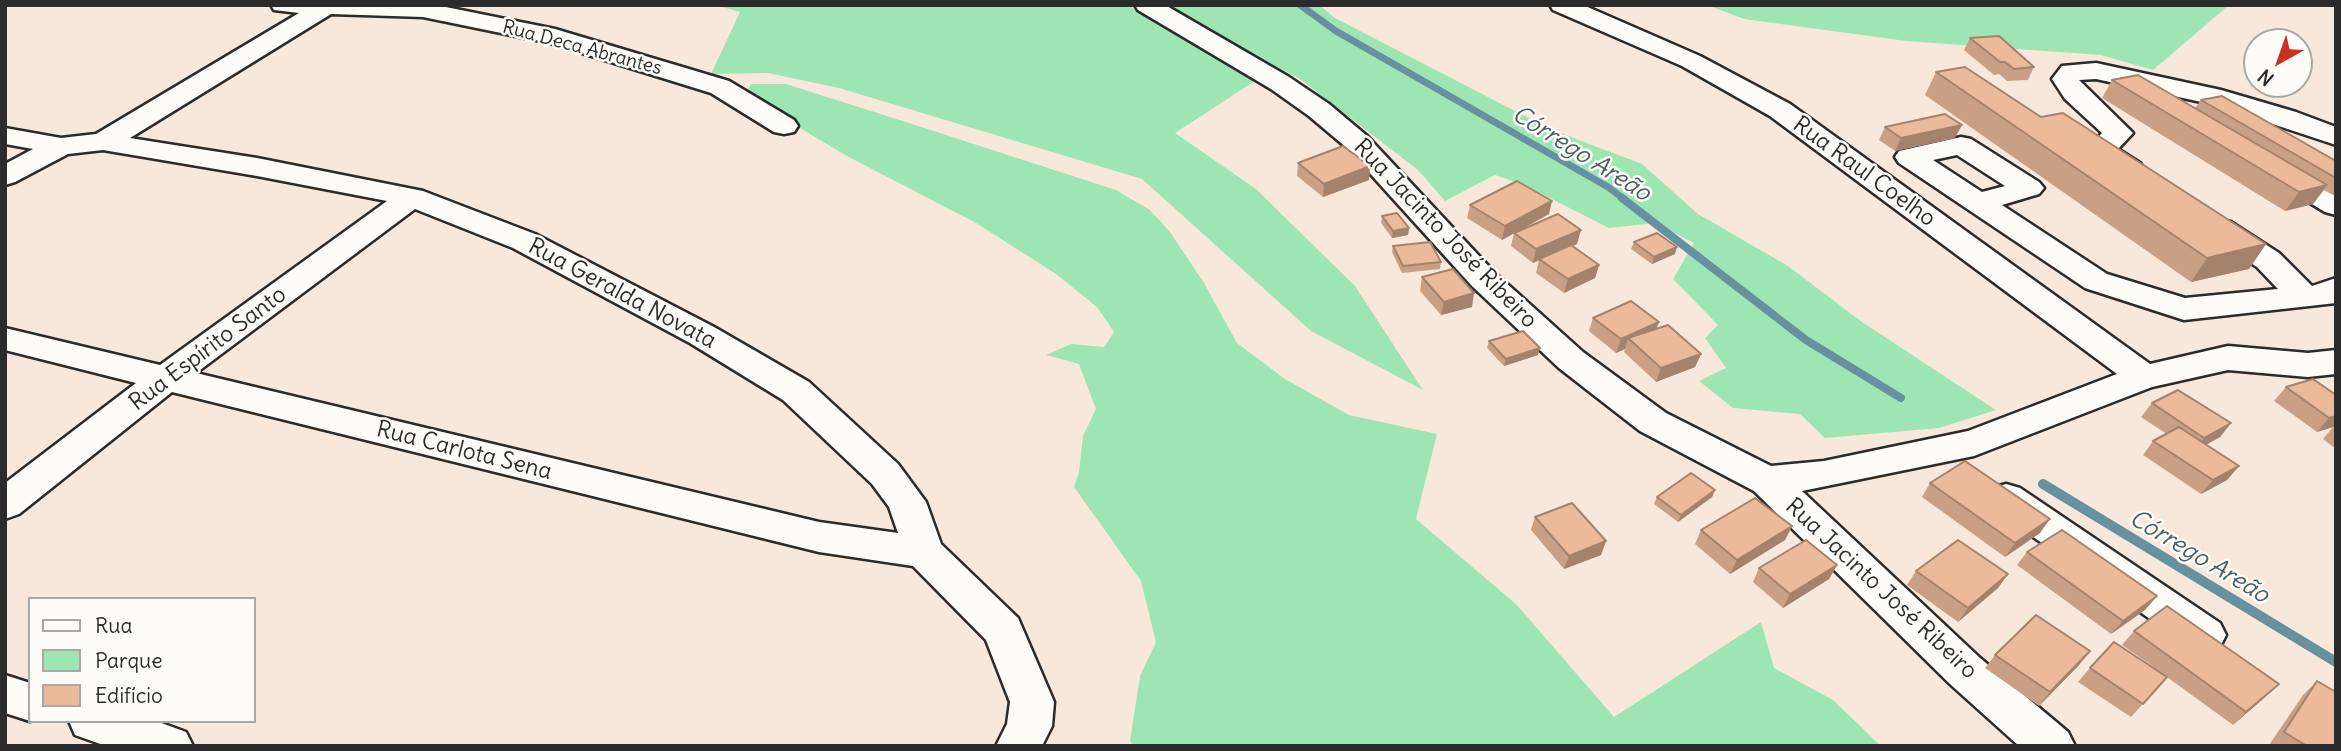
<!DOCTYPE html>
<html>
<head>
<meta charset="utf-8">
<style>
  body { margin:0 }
  #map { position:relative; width:2341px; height:751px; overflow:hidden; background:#f8e8db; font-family:Delius,sans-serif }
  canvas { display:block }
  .frame { position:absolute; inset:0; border:7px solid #2b2b2b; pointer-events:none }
  .legend { position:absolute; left:28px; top:597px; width:228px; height:126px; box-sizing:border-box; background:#fdfcf7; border:2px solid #a9a8a5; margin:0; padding:9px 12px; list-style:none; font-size:21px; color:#2b2b2b }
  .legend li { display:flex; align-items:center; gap:14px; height:35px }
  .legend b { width:35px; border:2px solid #a9a8a5 }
  .north { position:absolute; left:2243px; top:28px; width:70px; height:70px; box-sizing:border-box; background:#fdfcf7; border:2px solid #a9a8a5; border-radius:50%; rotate:220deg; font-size:19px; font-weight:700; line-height:28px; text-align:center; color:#2b2b2b }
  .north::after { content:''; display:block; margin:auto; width:24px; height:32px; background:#c8321e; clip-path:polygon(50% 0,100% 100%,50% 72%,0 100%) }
</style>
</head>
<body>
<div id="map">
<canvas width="2341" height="751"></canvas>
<div class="frame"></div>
<ul class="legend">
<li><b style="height:9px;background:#fdfcf7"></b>Rua</li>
<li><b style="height:19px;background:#9de6b4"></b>Parque</li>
<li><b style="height:19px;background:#ebba9b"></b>Edifício</li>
</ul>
<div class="north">N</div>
</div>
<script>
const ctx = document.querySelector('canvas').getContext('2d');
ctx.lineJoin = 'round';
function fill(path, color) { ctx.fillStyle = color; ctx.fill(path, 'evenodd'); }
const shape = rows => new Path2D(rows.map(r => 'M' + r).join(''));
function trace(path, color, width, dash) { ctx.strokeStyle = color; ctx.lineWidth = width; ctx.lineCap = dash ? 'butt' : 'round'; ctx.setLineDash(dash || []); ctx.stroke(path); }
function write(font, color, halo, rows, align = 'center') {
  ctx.font = font + ' Delius,sans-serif'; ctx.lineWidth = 5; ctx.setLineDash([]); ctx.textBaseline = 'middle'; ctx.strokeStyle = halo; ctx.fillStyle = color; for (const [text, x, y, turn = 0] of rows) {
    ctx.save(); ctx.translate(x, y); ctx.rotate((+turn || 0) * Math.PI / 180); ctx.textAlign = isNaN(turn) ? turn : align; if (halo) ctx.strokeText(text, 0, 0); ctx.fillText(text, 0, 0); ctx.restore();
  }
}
const green = shape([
  [715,5,1127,5,1258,79,1175,133,1256,189,1355,286,1423,390,1311,331,1142,179,839,88,768,73,711,74,740,12],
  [1160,5,1319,5,1335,18,1550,129,1642,164,1698,214,1788,266,1862,322,1996,410,1939,428,1825,438,1800,414,1733,408,1699,381,1726,368,1705,338,1718,325,1673,279,1694,243,1654,223,1609,228,1524,185,1495,175,1445,201,1418,170,1300,79],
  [1707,5,2229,5,2153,70,2101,55,1906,41,1744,19],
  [751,84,786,84,906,122,1116,190,1150,210,1170,232,1204,283,1237,343,1285,379,1349,415,1437,434,1416,519,1517,605,1614,717,1761,622,1774,668,1833,700,1881,746,1133,746,1130,741,1140,676,1156,642,1141,581,1074,487,1079,472,1083,436,1096,409,1079,364,1046,355,1071,344,1104,347,1114,332,1097,307,1056,274,976,223,845,155,745,95]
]);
const streamFar2 = shape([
  [1300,5,1336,31,1608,187,1624,199]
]);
const streamFar1 = shape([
  [1622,198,1806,340,1901,398]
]);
const stream = shape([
  [2043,484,2336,662]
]);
const minor = shape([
  [271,5,436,5,555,29,729,81,794,120,798,126,794,132,784,134,774,132,711,93,550,43,423,17,331,14,130,138,257,158,423,191,535,234,714,327,809,382,898,464,926,502,941,544,1018,618,1054,702,1052,726,1042,746,996,746,1007,724,1010,702,986,640,913,566,819,552,172,392,19,514,5,519,5,483,136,383,5,350,5,328,160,365,387,201,257,176,103,150,68,154,15,182,5,185,5,164,33,149,5,144,5,128,61,138,96,134,299,13,274,10,271,5],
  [415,209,513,248,690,343,783,400,872,484,889,507,898,533,819,522,196,373,415,209],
  [1135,5,1165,5,1289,77,1329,104,1367,136,1494,272,1583,352,1666,413,1771,466,1824,461,1968,431,2117,374,1770,116,1682,66,1553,10,1550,5,1583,5,1700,56,1790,104,2150,364,2228,346,2308,353,2336,350,2336,374,2308,377,2228,370,2152,387,1974,456,1802,491,1980,658,2068,732,2075,746,2019,746,1950,684,1754,491,1640,431,1559,368,1472,286,1347,148,1309,116,1271,89,1138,10,1135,5],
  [2096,63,2221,90,2296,112,2336,127,2336,145,2215,105,2096,79,2079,80,2133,133,2118,149,2140,163,2144,169,2140,175,2130,178,2120,175,2090,156,2086,150,2102,133,2065,99,2052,79,2062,66,2096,63],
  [1961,137,1971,139,2039,182,2044,188,2039,194,2002,205,2107,274,2185,298,2278,289,2257,267,2209,236,2205,229,2209,222,2220,220,2231,222,2279,253,2312,286,2336,278,2336,303,2184,320,2085,288,1899,163,1895,157,1899,151,1961,137],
  [1957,155,2005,186,1982,192,1933,160,1957,155],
  [2279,163,2289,166,2336,193,2336,215,2325,212,2269,178,2264,172,2269,166,2279,163],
  [2006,484,2020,488,2220,623,2226,635,2220,647,2205,653,2190,647,1992,508,1987,498,1992,488,2006,484],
  [5,675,30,683,30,721,5,713,5,675],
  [69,721,156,721,186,732,193,746,106,746,75,735,69,721]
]);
const wall = shape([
  [1970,38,2034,67,2028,80,2007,81,1999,74,1994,75,1964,50],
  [1936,72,2041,117,2266,244,2249,269,2191,282,1925,95],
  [2112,80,2195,108,2201,100,2336,161,2336,195,2333,195,2324,190,2313,204,2285,211,2102,98],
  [1885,127,1955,138,1895,151,1879,140],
  [1298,163,1370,166,1369,180,1323,197,1297,176],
  [1470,205,1549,214,1517,232,1577,244,1572,246,1599,265,1595,278,1564,293,1536,273,1539,260,1533,263,1511,246,1514,233,1502,240,1467,218],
  [1382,216,1409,228,1408,235,1392,238,1381,223],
  [1634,242,1675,254,1652,264,1631,249],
  [1393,246,1441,262,1440,269,1402,273,1392,252],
  [1422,277,1472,307,1441,315,1420,291],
  [1593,318,1657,329,1701,354,1695,367,1656,382,1624,352,1625,349,1616,353,1589,331],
  [1489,341,1538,355,1504,366,1487,348],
  [2286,387,2336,395,2336,449,2323,439,2333,427,2317,432,2274,401],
  [2152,403,2231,423,2220,437,2206,445,2239,466,2227,480,2201,494,2143,455,2153,441,2167,434,2141,417],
  [1930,483,2040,533,2005,557,1922,497],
  [1715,490,1712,497,1678,522,1654,504,1657,497],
  [1535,517,1606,541,1601,555,1564,569,1531,530],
  [1792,526,1785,540,1730,574,1695,544,1701,530],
  [2027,552,2157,596,2145,610,2111,634,2017,565],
  [1837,565,1829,579,1783,608,1753,582,1759,568],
  [1916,571,2008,574,1998,588,1958,622,1907,585],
  [2134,631,2279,684,2265,697,2233,725,2167,677,2131,717,2078,682,2090,668,2158,670,2122,645],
  [1995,655,2079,665,2039,706,1985,668],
  [2317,681,2336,746,2269,745,2303,695]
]);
const shadedWall = shape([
  [1962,125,1955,138,1895,151,1901,138],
  [1370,166,1369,180,1323,197,1324,184],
  [2327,185,2313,204,2285,211,2299,192],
  [1552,201,1549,214,1502,240,1505,226],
  [1409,228,1408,235,1392,238,1393,231],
  [1581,230,1577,244,1533,263,1536,249],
  [2266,244,2249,269,2191,282,2207,258],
  [1677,247,1675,254,1652,264,1654,257],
  [1599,265,1595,278,1564,293,1568,279],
  [1474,293,1472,307,1441,315,1444,302],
  [1659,322,1654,335,1628,338,1625,349,1616,353,1621,339],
  [1540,348,1538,355,1504,366,1506,359],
  [1701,354,1695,367,1656,382,1661,368],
  [2336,416,2336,426,2335,425,2333,427,2317,432,2329,418],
  [2231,423,2220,437,2194,451,2204,438],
  [2239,466,2227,480,2201,494,2213,480],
  [1715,490,1712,497,1678,522,1681,515],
  [2050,519,2040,533,2005,557,2015,543],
  [1792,526,1785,540,1730,574,1737,560],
  [1606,541,1601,555,1564,569,1569,556],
  [1837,565,1829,579,1783,608,1790,594],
  [2008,574,1998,588,1958,622,1968,608],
  [2157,596,2145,610,2111,634,2123,621],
  [2090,651,2079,665,2039,706,2050,692],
  [2279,684,2265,697,2233,725,2246,712]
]);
const building = shape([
  [1999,36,2034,67,2014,69,2005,62,2000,62,1970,38,1999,36],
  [1965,67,2041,117,2063,113,2266,244,2207,258,1936,72,1965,67],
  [2138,75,2327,185,2299,192,2112,80,2138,75],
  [2222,96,2336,161,2336,178,2201,100,2222,96],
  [1945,114,1962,125,1901,138,1885,127,1945,114],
  [1343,146,1370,166,1324,184,1298,163,1343,146],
  [1517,181,1552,201,1505,226,1470,205,1517,181],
  [1397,213,1409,228,1393,231,1382,216,1397,213],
  [1558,214,1581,230,1536,249,1514,233,1558,214],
  [1657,233,1677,247,1654,257,1634,242,1657,233],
  [1430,242,1441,262,1403,266,1393,246,1430,242],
  [1571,245,1599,265,1568,279,1539,259,1571,245],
  [1453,269,1474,293,1444,302,1422,277,1453,269],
  [1631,301,1659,322,1621,339,1593,318,1631,301],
  [1668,325,1701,354,1661,368,1628,338,1668,325],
  [1523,331,1540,348,1506,359,1489,341,1523,331],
  [2313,379,2336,395,2336,416,2329,418,2286,387,2313,379],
  [2178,390,2231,423,2204,438,2152,403,2178,390],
  [2179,427,2239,466,2213,480,2153,441,2179,427],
  [1965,461,2050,519,2015,543,1930,483,1965,461],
  [1691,473,1715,490,1681,515,1657,497,1691,473],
  [1755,498,1792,526,1737,560,1701,530,1755,498],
  [1572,503,1606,541,1569,556,1535,517,1572,503],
  [2062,530,2157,596,2123,621,2027,552,2062,530],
  [1806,540,1837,565,1790,594,1759,568,1806,540],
  [1958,540,2008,574,1968,608,1916,571,1958,540],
  [2167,606,2279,684,2246,712,2134,631,2167,606],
  [2036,615,2090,651,2050,692,1995,655,2036,615],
  [2114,642,2167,677,2143,704,2090,668,2114,642],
  [2317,681,2336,692,2336,746,2307,746,2284,732,2317,681]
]);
const farStreetnames = [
  ["Rua Deca Abrantes",582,48,15]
];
const streetNames = [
  ["Rua Raul Coelho",1864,172,36],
  ["Rua Jacinto José Ribeiro",1445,234,46],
  ["Rua Geralda Novata",622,294,28],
  ["Rua Espírito Santo",208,349,-37],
  ["Rua Carlota Sena",464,451,14],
  ["Rua Jacinto José Ribeiro",1881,589,43]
];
const waterNames = [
  ["Córrego Areão",1581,154,32],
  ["Córrego Areão",2199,557,31]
];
fill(green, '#9de6b4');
trace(streamFar2, '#6691a1', 7);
trace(streamFar1, '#6691a1', 8);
trace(stream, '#6691a1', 10);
trace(minor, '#2b2b2b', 5);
fill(minor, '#fdfcf7');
fill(wall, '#caa085');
fill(shadedWall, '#a4826c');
fill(building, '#ebba9b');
trace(building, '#a4826c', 2);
write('19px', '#2b2b2b', '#fdfcf7', farStreetnames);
write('23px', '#2b2b2b', '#fdfcf7', streetNames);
write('italic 24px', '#485e66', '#fdfcf7', waterNames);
</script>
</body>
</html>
